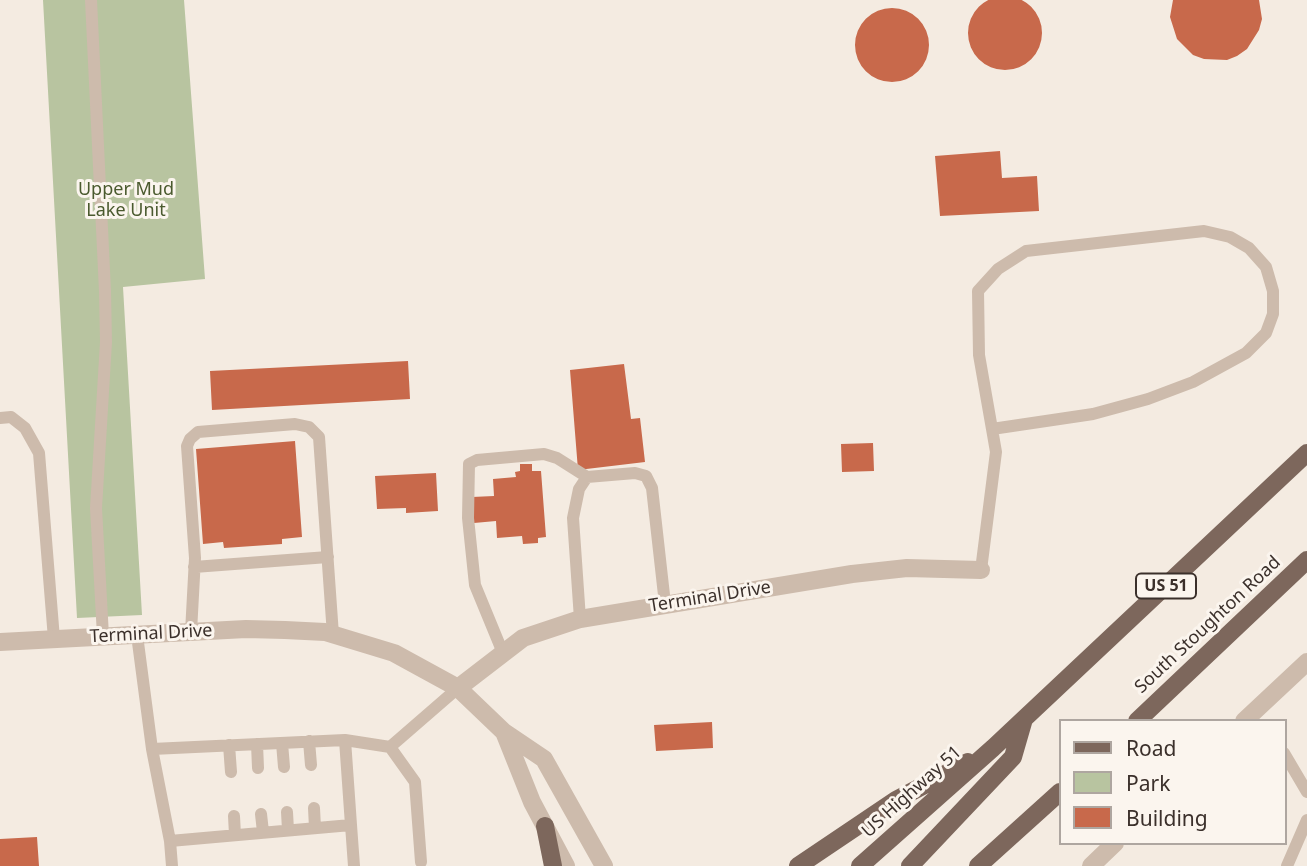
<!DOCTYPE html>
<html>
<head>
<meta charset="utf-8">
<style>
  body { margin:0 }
  #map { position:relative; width:1307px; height:866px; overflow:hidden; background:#f4ebe1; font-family:"Noto Sans",sans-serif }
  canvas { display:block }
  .legend { position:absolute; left:1059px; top:719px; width:228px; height:126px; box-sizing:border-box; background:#fbf5ee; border:2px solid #aea6a0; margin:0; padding:9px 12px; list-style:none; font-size:21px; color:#3b302b }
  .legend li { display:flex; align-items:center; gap:14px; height:35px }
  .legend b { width:35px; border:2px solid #aea6a0 }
</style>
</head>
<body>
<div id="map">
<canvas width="1307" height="866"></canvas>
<ul class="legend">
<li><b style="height:9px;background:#7d675c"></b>Road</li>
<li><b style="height:19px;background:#b8c4a0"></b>Park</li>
<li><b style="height:19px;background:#c8694b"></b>Building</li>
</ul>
</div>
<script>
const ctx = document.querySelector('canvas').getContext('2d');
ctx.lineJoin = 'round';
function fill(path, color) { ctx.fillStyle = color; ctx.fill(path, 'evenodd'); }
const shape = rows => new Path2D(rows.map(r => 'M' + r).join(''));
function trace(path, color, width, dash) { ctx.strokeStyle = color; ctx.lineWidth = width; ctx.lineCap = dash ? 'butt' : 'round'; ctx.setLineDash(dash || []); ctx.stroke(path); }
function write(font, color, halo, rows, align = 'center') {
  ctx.font = font + ' "Noto Sans",sans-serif'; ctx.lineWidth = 6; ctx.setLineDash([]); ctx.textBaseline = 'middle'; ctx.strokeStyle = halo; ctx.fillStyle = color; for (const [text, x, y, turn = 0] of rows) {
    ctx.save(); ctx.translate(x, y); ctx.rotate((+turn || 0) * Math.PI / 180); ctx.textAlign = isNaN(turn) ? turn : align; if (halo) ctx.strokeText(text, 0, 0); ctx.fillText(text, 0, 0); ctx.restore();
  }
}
const green = shape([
  [43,0,184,0,205,279,123,287,142,615,77,618]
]);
const building = shape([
  '968 33a37 37 0 1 1 74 0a37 37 0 1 1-74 0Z',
  [1173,0,1259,0,1262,19,1259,30,1247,49,1237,56,1227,60,1204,59,1193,55,1177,39,1170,17],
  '855 45a37 37 0 1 1 74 0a37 37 0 1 1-74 0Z',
  [1000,151,1002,178,1037,176,1039,211,940,216,935,156],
  [408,361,410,399,212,410,210,371],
  [624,364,631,419,640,418,645,462,578,470,570,370],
  [295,441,302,537,282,539,282,544,224,548,223,542,203,544,196,449],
  [873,443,874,471,842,472,841,444],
  [520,464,532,464,532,471,541,471,546,537,538,538,538,543,523,544,522,536,497,538,496,521,474,523,472,497,494,496,493,479,516,477,515,472,520,471],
  [436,473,438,511,406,513,406,508,377,509,375,476],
  [712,722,713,748,656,751,654,725],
  [37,837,39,866,0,866,0,839]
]);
const service = shape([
  [91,0,105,291,106,342,96,508,103,636],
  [0,418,11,417,25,428,39,453,54,639],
  [194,567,328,557],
  [981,570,996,452,992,429,979,355,978,291,998,269,1026,251,1204,231,1230,237,1249,248,1266,267,1273,291,1273,314,1266,333,1246,353,1193,382,1148,399,1093,414,992,429],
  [580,619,573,518,579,489,587,477,635,473,646,476,652,488,665,604],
  [191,632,195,558,187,446,190,439,198,432,295,424,309,427,319,437,333,635],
  [137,635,152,749,170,841,351,825,345,740,152,749],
  [503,653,475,585,468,518,469,464,477,460,544,454,557,458,587,477],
  [345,740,390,747],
  [309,741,311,765],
  [282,743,284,767],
  [257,744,258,768],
  [229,745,231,772],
  [1284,753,1307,792],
  [314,808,315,828],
  [287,812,288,830],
  [261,814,263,832],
  [234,816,235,835],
  [351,825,354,866],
  [170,841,172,866],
  [421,862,415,782,390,747,458,688],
  [1287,866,1307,820]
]);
const minor = shape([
  [0,642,246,629,285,630,325,632,394,653,458,688,504,732,544,759,604,866],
  [458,688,523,638,580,619,852,574,907,568,981,570],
  [1244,721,1307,662],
  [504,732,532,802,566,866],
  [1091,866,1115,843]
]);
const primary = shape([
  [1137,721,1307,560],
  [545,826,553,866],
  [798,866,896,800,968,762],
  [860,866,993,748,1307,453],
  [910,866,1013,757,1024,719],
  [978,866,1060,792]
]);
const shields = [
  [1166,586,60]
];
const shieldNames = [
  ["US 51",1166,586]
];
const parkNames = [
  ["Upper Mud",126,190],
  ["Lake Unit",126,211]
];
const streetNames = [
  ["Terminal Drive",710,597,-9],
  ["South Stoughton Road",1208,625,-43],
  ["Terminal Drive",151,634,-3],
  ["US Highway 51",912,792,-42]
];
fill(green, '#b8c4a0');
fill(building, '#c8694b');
trace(service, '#cdbbac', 12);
trace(minor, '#cdbbac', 18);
trace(primary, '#7d675c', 18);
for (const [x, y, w] of shields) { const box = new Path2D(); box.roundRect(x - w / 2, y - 12.5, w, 25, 5); ctx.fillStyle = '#fbf5ee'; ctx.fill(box); trace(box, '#3b302b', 2); }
write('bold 16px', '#3b302b', null, shieldNames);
write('18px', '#4a5a2e', '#fbf5ee', parkNames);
write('18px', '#3b302b', '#fbf5ee', streetNames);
</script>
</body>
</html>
